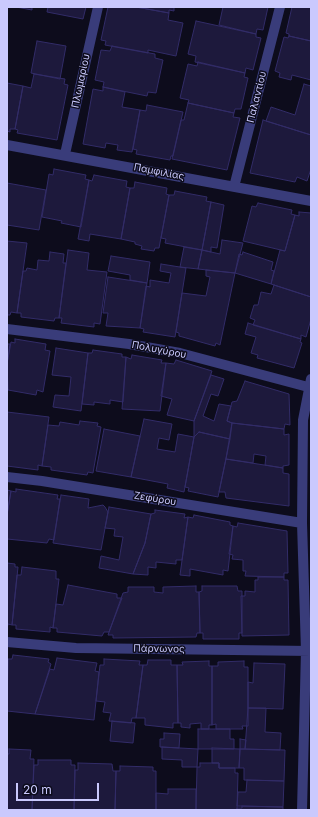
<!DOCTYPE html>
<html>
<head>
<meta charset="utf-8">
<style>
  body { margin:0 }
  #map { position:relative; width:318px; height:817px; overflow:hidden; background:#0d0c1c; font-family:Inter,sans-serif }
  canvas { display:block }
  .frame { position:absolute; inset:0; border:8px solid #cac9fd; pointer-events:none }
  .scale { position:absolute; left:16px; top:783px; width:83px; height:18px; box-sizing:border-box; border:2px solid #cac9fd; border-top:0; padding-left:5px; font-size:12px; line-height:14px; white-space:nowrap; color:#cac9fd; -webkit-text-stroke:3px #0d0c1c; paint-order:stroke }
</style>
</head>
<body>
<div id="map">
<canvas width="318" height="817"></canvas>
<div class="frame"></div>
<div class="scale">20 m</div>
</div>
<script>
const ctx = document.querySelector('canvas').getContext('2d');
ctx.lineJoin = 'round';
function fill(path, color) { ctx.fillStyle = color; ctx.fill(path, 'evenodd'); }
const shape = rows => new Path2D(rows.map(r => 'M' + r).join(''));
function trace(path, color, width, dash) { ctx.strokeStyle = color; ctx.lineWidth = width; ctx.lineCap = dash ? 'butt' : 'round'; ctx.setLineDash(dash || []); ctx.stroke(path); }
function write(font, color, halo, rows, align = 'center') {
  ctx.font = font + ' Inter,sans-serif'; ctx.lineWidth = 3; ctx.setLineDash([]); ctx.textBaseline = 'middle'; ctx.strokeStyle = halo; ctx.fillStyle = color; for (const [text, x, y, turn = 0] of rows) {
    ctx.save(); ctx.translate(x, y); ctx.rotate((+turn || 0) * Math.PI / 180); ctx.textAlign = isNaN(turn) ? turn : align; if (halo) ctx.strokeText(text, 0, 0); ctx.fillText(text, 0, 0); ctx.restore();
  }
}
const building = shape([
  [16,7,32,7,32,10,16,7],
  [48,7,86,7,83,19,47,12,48,7],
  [108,7,136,7,169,13,168,20,183,23,176,56,148,50,148,53,105,45,106,41,101,40,108,7],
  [136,7,174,7,174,11,169,10,169,13,136,7],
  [223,7,268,7,263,30,257,29,256,34,219,25,223,7],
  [292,7,311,7,311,41,289,36,289,34,286,33,292,7],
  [196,21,256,34,256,37,261,38,253,70,246,68,245,73,195,62,196,56,188,54,196,21],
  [289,36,311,41,311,80,292,75,291,80,279,77,280,73,275,71,284,37,288,38,289,36],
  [37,41,66,46,60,79,31,73,37,41],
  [112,46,155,54,155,58,163,60,156,93,148,92,147,96,103,87,104,82,95,80,101,50,110,51,112,46],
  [198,62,245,73,244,77,248,78,241,109,235,109,234,113,188,103,189,100,180,98,188,64,197,66,198,62],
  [34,74,65,79,64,84,68,85,57,140,17,133,18,130,15,129,23,86,31,88,34,74],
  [7,83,23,86,15,129,10,129,10,132,7,131,7,83],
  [304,84,311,86,311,135,266,121,271,107,295,115,304,84],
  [103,87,125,92,122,107,140,110,132,152,117,150,118,145,106,143,105,148,83,144,93,89,103,91,103,87],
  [188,103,234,113,233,117,240,118,227,170,172,159,181,120,184,120,188,103],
  [147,105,183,112,173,156,171,156,170,160,136,154,137,150,133,149,140,110,146,111,147,105],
  [263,120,311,135,311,169,307,181,297,177,295,182,250,173,263,120],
  [54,169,86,175,85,179,89,180,81,227,61,223,62,221,42,217,49,174,53,175,54,169],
  [94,175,127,181,126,187,130,188,121,239,90,234,89,241,78,239,89,180,92,181,94,175],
  [135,182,167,188,166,194,169,195,159,248,155,248,154,251,141,249,142,246,135,244,135,242,121,239,130,188,134,188,135,182],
  [7,183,46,190,39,230,7,225,7,183],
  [175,191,207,197,206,201,211,202,202,250,165,243,166,239,161,238,169,195,174,195,175,191],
  [211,202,224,205,217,248,211,247,211,252,202,250,211,202],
  [258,203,292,210,291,214,295,215,285,251,243,241,252,206,256,207,258,203],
  [299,212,311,213,311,297,271,284,280,250,285,251,295,215,299,216,299,212],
  [222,240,243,243,235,273,198,269,202,250,220,254,222,240],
  [7,241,27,243,17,313,11,312,10,315,7,315,7,241],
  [184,247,202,250,198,269,180,267,184,247],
  [68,250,89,253,87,270,107,272,100,324,94,323,94,327,61,323,62,318,59,318,68,250],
  [50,252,64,254,63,263,66,263,59,318,55,318,54,321,21,317,21,313,17,313,23,271,26,271,27,268,37,270,38,260,49,261,50,252],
  [243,252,273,262,271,270,274,271,271,284,235,273,239,254,242,255,243,252],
  [111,256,150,262,147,283,130,280,130,275,108,271,111,256],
  [161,264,186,268,175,337,143,332,144,329,140,328,146,286,150,287,150,280,169,283,171,273,160,271,161,264],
  [206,270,235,273,220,345,216,343,215,346,179,336,179,333,176,332,182,293,206,296,210,277,206,276,206,270],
  [108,277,147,283,140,328,106,326,108,313,103,313,108,277],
  [274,285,311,297,311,319,306,337,301,335,301,339,253,325,255,320,250,318,254,305,258,305,261,292,271,294,274,285],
  [248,323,301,339,300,342,302,343,294,368,257,358,258,355,251,353,256,337,245,334,248,323],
  [15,339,46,344,45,350,50,351,43,392,37,390,36,395,8,390,7,364,11,342,15,343,15,339],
  [7,340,7,344,10,344,7,364,7,340],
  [56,348,88,353,81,411,53,407,55,395,69,396,71,377,52,375,56,348],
  [93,350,122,354,122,357,126,357,123,402,110,400,110,404,94,402,94,405,82,404,88,353,92,353,93,350],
  [132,355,162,360,161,363,166,363,160,411,122,409,126,357,131,359,132,355],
  [176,360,212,371,194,421,167,415,172,399,161,396,166,363,174,364,176,360],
  [211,375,224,379,218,396,211,394,203,416,214,421,219,404,231,406,227,421,232,423,230,439,199,432,194,437,194,421,211,375],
  [245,381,289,394,290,425,285,424,284,429,232,423,227,421,232,402,237,401,245,381],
  [7,412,49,417,42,466,38,465,38,470,7,466,7,412],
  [144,419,172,424,169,440,159,438,157,449,175,452,178,434,194,437,184,492,167,488,168,484,131,477,144,419],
  [80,421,98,423,97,426,101,427,93,473,88,472,87,475,51,470,51,467,42,466,48,425,59,426,60,422,79,425,80,421],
  [232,423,284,429,284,435,289,434,289,465,283,466,283,468,265,465,266,456,254,454,253,463,226,459,232,423],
  [104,429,140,436,131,477,96,471,104,429],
  [199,432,230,439,218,497,188,491,189,488,185,487,194,437,199,432],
  [226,459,283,468,283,473,289,474,289,506,226,498,225,492,219,492,226,459],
  [16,489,58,495,57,499,60,499,54,540,49,539,47,543,7,539,7,515,11,491,16,492,16,489],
  [7,490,11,491,7,515,7,490],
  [61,495,89,499,88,508,103,505,105,507,108,512,101,550,53,543,61,495],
  [109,507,151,514,145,543,133,574,99,568,101,556,119,560,123,537,114,536,115,529,105,528,109,507],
  [155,510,185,514,184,518,188,517,182,560,176,560,176,564,156,562,156,568,148,567,148,575,133,574,145,543,151,514,155,513,155,510],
  [194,515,230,522,230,525,233,526,228,571,223,570,223,575,190,569,190,576,180,575,188,517,193,518,194,515],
  [238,523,287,531,288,573,284,573,284,577,245,576,246,571,243,571,243,560,232,559,233,555,229,554,233,526,237,527,238,523],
  [7,563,15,564,15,567,18,567,12,625,8,624,7,629,7,563],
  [22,567,56,571,56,579,59,579,53,628,50,627,50,632,16,629,16,625,12,625,17,575,21,575,22,567],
  [258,577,284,577,284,580,288,580,289,635,242,636,241,596,245,596,245,591,255,592,255,580,258,580,258,577],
  [68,585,117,594,117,598,122,598,109,632,104,632,102,636,57,632,57,628,53,628,56,604,63,605,68,585],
  [196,586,196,592,199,592,200,633,197,633,196,637,113,638,113,635,108,635,123,593,128,592,128,587,154,587,154,592,163,593,163,587,196,586],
  [202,586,237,586,238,591,242,591,242,633,239,633,239,639,203,639,203,633,200,633,199,592,202,591,202,586],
  [13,655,49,659,48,662,51,664,35,714,7,711,8,659,12,659,13,655],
  [57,658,97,663,95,671,99,672,94,720,35,714,50,669,54,670,57,658],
  [104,659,140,661,139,665,143,665,136,718,132,718,131,723,109,721,111,713,103,712,105,702,96,701,100,665,104,665,104,659],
  [148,660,171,660,171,665,177,665,178,723,173,723,173,728,145,725,145,718,136,718,143,665,147,665,148,660],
  [209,661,209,666,212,666,212,725,209,725,209,729,201,729,201,723,190,724,190,728,181,727,181,723,178,723,177,665,183,665,182,662,209,661],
  [244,661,244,667,248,667,248,726,242,726,243,729,216,729,216,724,212,725,212,666,218,666,218,662,244,661],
  [254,663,285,664,283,709,248,708,248,682,253,683,254,663],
  [248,708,266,708,265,732,281,733,280,750,245,749,248,708],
  [112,721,135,723,133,743,110,741,112,721],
  [198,729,230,729,230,739,234,739,234,749,198,749,198,729],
  [164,733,180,734,179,748,160,747,160,739,164,739,164,733],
  [240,739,246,740,245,749,240,749,240,739],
  [162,747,198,749,197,767,182,767,182,760,162,759,162,747],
  [212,748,240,749,239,768,219,768,219,763,212,763,212,748],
  [9,749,31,750,30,759,34,759,32,810,7,810,7,754,9,754,9,749],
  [240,749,285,750,284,781,244,780,244,768,239,768,240,749],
  [38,760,71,760,71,765,75,765,74,810,32,810,34,765,38,765,38,760],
  [78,763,112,764,113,771,116,771,115,810,74,810,75,770,78,770,78,763],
  [200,763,219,763,219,768,235,768,235,773,238,773,237,810,196,810,197,767,200,767,200,763],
  [120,766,153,767,153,771,156,771,156,810,115,810,116,771,120,771,120,766],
  [247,780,284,781,283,807,237,806,238,792,246,792,247,780],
  [168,789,196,789,196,810,156,810,156,793,168,794,168,789],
  [242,806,283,807,283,810,237,810,237,808,242,808,242,806]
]);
const minor = shape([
  [7,145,311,201],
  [65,154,98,7],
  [234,187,280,7],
  [7,329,129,344,180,353,308,387],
  [7,477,42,481,302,523],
  [7,642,76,648,311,651],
  [302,810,306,651,302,523,303,420,311,379]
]);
const streetNames = [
  ["Πλωμαρίου",81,81,-78],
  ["Παλαντίου",257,97,-76],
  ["Παμφιλίας",159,172,11],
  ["Πολυγύρου",159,350,11],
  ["Ζεφύρου",155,499,9],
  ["Πάρνωνος",159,649,1]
];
fill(building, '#1d193c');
trace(building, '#322c68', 1);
trace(minor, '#393c7a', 10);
write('10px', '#cac9fd', '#0d0c1c', streetNames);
</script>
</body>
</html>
